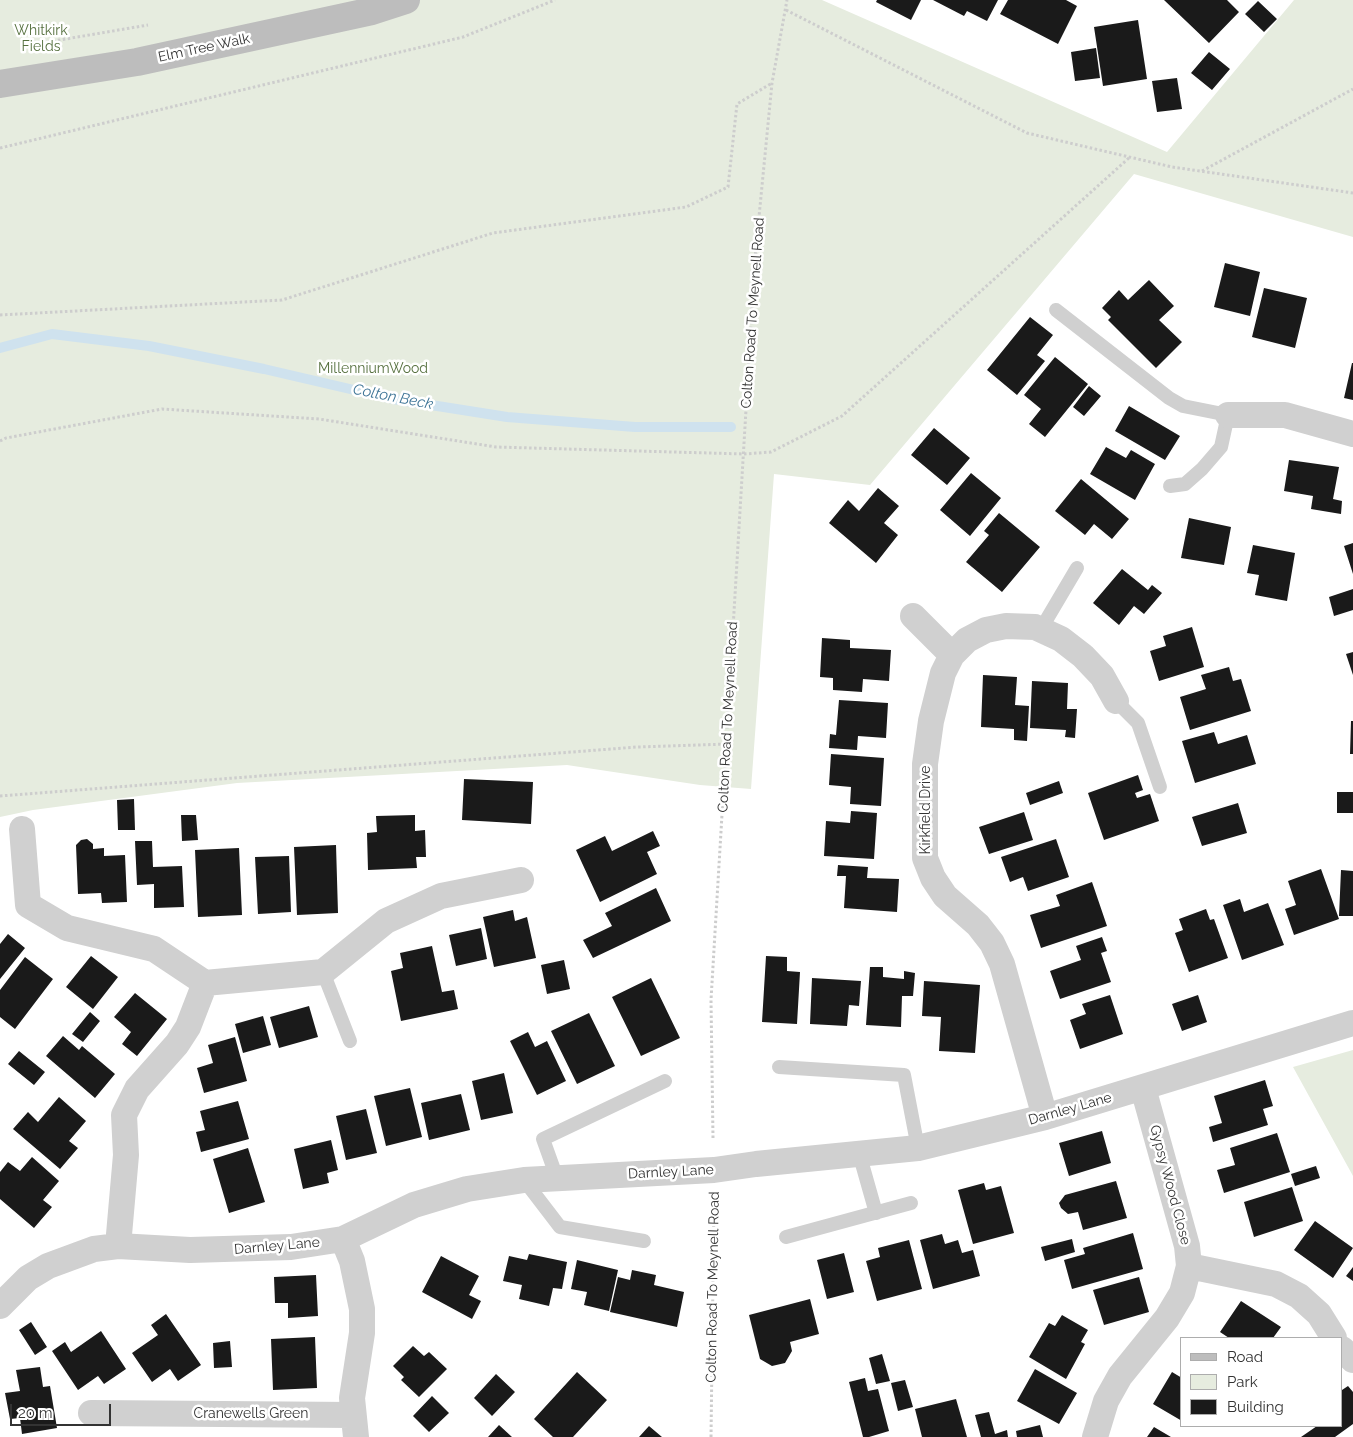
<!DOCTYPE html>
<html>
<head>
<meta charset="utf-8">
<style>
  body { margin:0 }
  #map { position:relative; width:1353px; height:1437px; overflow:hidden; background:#fff; font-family:Raleway,sans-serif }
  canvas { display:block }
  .legend { position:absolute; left:1180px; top:1337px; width:162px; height:90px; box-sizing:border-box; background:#fff; border:1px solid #adadad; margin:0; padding:6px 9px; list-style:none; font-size:15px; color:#333 }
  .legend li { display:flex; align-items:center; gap:10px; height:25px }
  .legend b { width:25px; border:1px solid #adadad }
  .scale { position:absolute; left:10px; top:1404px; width:101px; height:22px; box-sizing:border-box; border:2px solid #333; border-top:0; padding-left:6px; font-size:15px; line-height:18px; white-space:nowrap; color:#333; -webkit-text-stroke:4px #fff; paint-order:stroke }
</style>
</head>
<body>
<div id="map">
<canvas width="1353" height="1437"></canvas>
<ul class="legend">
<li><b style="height:6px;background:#bdbdbd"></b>Road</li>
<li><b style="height:14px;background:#e6ecdf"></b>Park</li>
<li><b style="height:14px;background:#1a1a1a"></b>Building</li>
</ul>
<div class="scale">20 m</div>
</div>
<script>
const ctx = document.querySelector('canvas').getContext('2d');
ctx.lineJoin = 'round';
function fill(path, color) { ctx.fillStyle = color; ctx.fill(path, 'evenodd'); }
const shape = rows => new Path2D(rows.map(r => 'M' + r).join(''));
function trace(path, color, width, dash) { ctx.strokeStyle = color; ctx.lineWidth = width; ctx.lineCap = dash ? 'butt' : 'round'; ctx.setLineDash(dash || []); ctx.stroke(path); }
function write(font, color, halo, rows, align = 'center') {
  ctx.font = font + ' Raleway,sans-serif'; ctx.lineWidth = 5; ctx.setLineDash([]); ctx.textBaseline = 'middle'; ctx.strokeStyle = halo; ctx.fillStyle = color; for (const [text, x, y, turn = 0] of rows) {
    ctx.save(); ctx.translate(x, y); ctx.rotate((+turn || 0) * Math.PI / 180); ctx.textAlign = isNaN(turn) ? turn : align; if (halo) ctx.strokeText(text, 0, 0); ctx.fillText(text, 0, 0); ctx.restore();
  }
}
const green = shape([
  [0,0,822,0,1167,152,1294,0,1353,0,1353,237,1134,174,870,485,774,474,751,789,700,785,567,765,237,783,33,810,0,817],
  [1353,1050,1353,1176,1293,1067]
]);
const stream = shape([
  [0,348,52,334,149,346,264,369,393,399,507,417,635,427,731,427]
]);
const building = shape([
  [877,0,921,0,911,20,876,2],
  [933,0,998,0,987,21,967,11,964,16],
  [1008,0,1066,0,1077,6,1058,44,1000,14],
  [1164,0,1227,0,1239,12,1209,43],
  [1258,1,1277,19,1264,32,1245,14],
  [1138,20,1147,79,1103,86,1094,27],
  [1096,48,1100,78,1075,81,1071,52],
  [1209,52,1230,69,1212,90,1191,73],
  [1177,78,1182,109,1157,112,1152,81],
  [1225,263,1260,272,1250,316,1214,307],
  [1149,280,1174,306,1159,320,1182,342,1156,368,1108,320,1111,317,1102,308,1119,290,1128,300],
  [1264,288,1307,298,1295,348,1252,337],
  [1030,317,1053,335,1037,355,1045,361,1017,395,987,370],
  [1055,357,1088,384,1045,437,1029,424,1041,409,1024,395],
  [1352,363,1353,363,1353,400,1344,398],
  [1089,386,1101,396,1084,416,1073,407],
  [1129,406,1180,436,1165,460,1115,431],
  [934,428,970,458,947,485,911,455],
  [1106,447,1126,458,1131,450,1155,464,1135,500,1090,474],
  [1289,460,1339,467,1333,499,1342,501,1341,514,1311,509,1313,496,1284,491],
  [971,473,1001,498,970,536,940,510],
  [1081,479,1129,519,1112,539,1094,524,1085,535,1055,511],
  [878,488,899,506,884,523,898,535,876,563,829,523,848,500,859,511],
  [999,513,1040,547,1002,592,966,562,989,535,984,531],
  [1189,518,1231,527,1224,565,1181,558],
  [1353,543,1353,574,1344,546],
  [1253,545,1295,553,1287,601,1255,595,1259,575,1247,573],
  [1122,569,1148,590,1152,585,1162,593,1144,614,1134,606,1119,625,1093,603],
  [1353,589,1353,610,1334,616,1329,597],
  [1192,627,1204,667,1159,681,1150,651,1166,646,1163,636],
  [822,638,850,640,850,648,891,650,889,681,863,679,862,692,833,690,833,678,820,677],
  [1353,652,1353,675,1346,654],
  [1229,667,1233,681,1241,679,1251,711,1190,730,1180,697,1206,689,1201,675],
  [983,675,1017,677,1015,705,1029,706,1027,741,1014,740,1014,729,981,727],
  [1032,681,1068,683,1067,709,1077,709,1075,738,1065,737,1066,730,1030,728],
  [839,700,888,703,886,738,858,736,857,750,829,748,830,734,836,735],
  [1351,721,1353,721,1353,754,1350,754],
  [1214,732,1218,744,1247,735,1256,764,1195,783,1182,741],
  [831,754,884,758,881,806,850,804,851,787,829,785],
  [1138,775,1143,790,1135,793,1137,798,1150,794,1159,821,1104,840,1088,793],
  [464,779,533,782,531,824,462,820],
  [1059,781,1063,793,1030,805,1026,793],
  [1337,792,1353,792,1353,813,1337,813],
  [134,799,135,830,118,830,117,800],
  [1238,803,1247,833,1202,846,1192,817],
  [851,811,877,813,874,859,824,856,826,821,850,823],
  [1024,812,1033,840,989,854,979,827],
  [181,815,196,815,198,840,182,841],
  [415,815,415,831,425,830,426,857,416,857,417,868,368,870,367,833,377,832,376,816],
  [653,831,660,846,647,852,657,874,600,902,576,850,605,836,612,851],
  [87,839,93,844,93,849,104,848,104,856,125,855,127,902,102,903,101,893,78,894,76,845,81,840],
  [1056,839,1069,877,1028,891,1023,877,1010,882,1001,857],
  [135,841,152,841,153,867,182,866,184,907,154,908,154,884,137,885],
  [336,845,338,913,297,915,294,847],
  [239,848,242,915,198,917,195,850],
  [289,856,291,912,258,914,255,857],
  [838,865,868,867,867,878,899,879,897,912,844,908,846,876,837,876],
  [1321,869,1339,919,1294,935,1285,909,1296,905,1288,881],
  [1341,870,1353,871,1353,916,1339,916],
  [1092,882,1107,926,1041,948,1030,915,1060,906,1056,895],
  [656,888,671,921,593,958,583,940,612,926,605,913],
  [1240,899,1244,912,1268,903,1284,945,1242,960,1223,905],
  [1206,909,1210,920,1214,919,1228,958,1189,972,1175,933,1183,930,1179,919],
  [513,910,515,921,527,917,536,958,494,967,483,917],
  [481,928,487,959,456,966,449,935],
  [8,934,25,948,0,979,0,944],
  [1102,937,1107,951,1101,953,1111,982,1060,999,1050,971,1081,960,1076,946],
  [432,946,442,992,454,990,458,1009,401,1021,391,971,403,968,400,953],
  [91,956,118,977,93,1009,66,987],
  [766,956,787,957,787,971,800,972,797,1024,762,1022],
  [25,957,53,979,15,1029,0,1017,0,990],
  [564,960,570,989,547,994,541,965],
  [870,967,883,967,883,977,904,979,904,971,915,973,913,996,902,996,901,1027,866,1025],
  [651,978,680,1038,641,1056,612,997],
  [812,978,861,981,859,1006,849,1005,847,1026,810,1024],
  [924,981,980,985,975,1053,939,1051,941,1017,922,1016],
  [135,993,167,1019,137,1056,122,1044,131,1032,114,1017],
  [1110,995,1123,1034,1080,1049,1070,1020,1086,1014,1082,1004],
  [1198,995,1207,1022,1182,1031,1172,1004],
  [309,1006,318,1037,279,1048,270,1017],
  [90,1012,100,1021,83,1042,72,1034],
  [589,1013,615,1066,577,1084,551,1031],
  [263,1016,271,1045,243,1053,235,1024],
  [528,1032,535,1047,547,1041,566,1081,537,1095,510,1041],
  [63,1036,79,1050,82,1046,115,1074,95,1098,46,1056],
  [235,1037,247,1081,204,1093,197,1068,213,1063,208,1045],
  [19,1051,45,1072,34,1085,8,1064],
  [504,1073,513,1113,481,1120,472,1081],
  [1265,1080,1273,1106,1263,1109,1268,1125,1213,1142,1209,1127,1222,1123,1214,1096],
  [410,1088,422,1137,386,1146,374,1096],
  [461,1094,470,1130,429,1140,421,1103],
  [59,1097,86,1121,69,1141,78,1148,60,1169,13,1129,28,1112,38,1122],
  [238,1101,249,1139,201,1152,196,1132,205,1130,200,1111],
  [366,1109,377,1153,346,1160,336,1116],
  [1102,1131,1111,1163,1069,1176,1059,1143],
  [1277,1133,1290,1172,1224,1193,1217,1170,1235,1165,1230,1148],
  [331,1140,338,1170,327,1173,329,1183,303,1189,294,1149],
  [248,1148,265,1202,229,1213,213,1159],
  [32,1157,59,1181,43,1200,52,1207,34,1228,0,1199,0,1172,8,1162,20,1171],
  [1316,1166,1320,1178,1295,1186,1291,1174],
  [1116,1181,1127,1218,1083,1230,1078,1212,1068,1214,1061,1208,1059,1203,1065,1195],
  [984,1183,986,1190,1001,1186,1014,1233,973,1244,958,1190],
  [1292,1187,1303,1221,1254,1237,1244,1202],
  [1315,1221,1353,1248,1333,1278,1294,1250],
  [1133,1233,1143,1269,1072,1289,1064,1260,1085,1254,1083,1248],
  [942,1234,945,1244,958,1240,962,1253,973,1250,980,1276,933,1289,920,1240],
  [1072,1239,1075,1252,1045,1261,1041,1247],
  [909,1240,922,1289,877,1301,866,1261,880,1257,878,1248],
  [844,1253,854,1292,827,1299,817,1260],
  [529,1254,567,1262,562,1289,553,1288,549,1306,519,1299,522,1285,503,1281,509,1256,527,1260],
  [441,1256,479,1276,469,1295,481,1301,472,1319,422,1292],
  [577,1260,618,1270,609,1311,584,1305,587,1292,571,1289],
  [1353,1267,1353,1281,1346,1276],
  [632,1270,656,1275,654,1285,684,1292,677,1327,610,1312,618,1277,630,1280],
  [316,1275,318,1316,288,1318,288,1303,275,1303,274,1277],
  [1139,1277,1149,1312,1104,1325,1093,1290],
  [810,1299,819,1334,790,1342,792,1351,785,1363,772,1366,760,1359,749,1315],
  [1241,1301,1281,1327,1273,1338,1229,1338,1220,1332],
  [166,1314,201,1365,178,1381,170,1369,152,1382,132,1353,158,1335,151,1325],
  [1062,1315,1088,1330,1081,1342,1085,1344,1066,1379,1029,1357,1049,1323,1055,1326],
  [31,1322,47,1347,35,1355,19,1330],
  [101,1331,126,1369,104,1384,98,1376,78,1390,52,1351,65,1342,71,1352],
  [315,1337,317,1388,273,1390,271,1339],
  [230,1341,232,1367,214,1368,213,1343],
  [413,1346,424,1356,429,1352,447,1369,419,1397,401,1380,404,1377,393,1366],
  [882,1354,890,1381,876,1384,869,1358],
  [40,1367,43,1387,50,1386,57,1428,22,1434,20,1418,10,1419,5,1393,20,1391,16,1370],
  [1035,1369,1077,1393,1059,1424,1017,1401],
  [577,1372,607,1400,573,1437,553,1437,534,1419],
  [1172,1372,1182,1378,1182,1421,1153,1404],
  [496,1374,515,1392,492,1416,474,1398],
  [865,1378,868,1391,878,1389,889,1431,869,1437,863,1437,849,1382],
  [905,1380,913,1407,898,1411,891,1383],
  [1348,1386,1353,1392,1353,1424,1335,1437,1301,1437,1317,1426,1342,1426,1342,1390],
  [432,1396,449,1413,429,1432,413,1416],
  [956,1399,967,1437,922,1437,915,1409],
  [989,1412,995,1434,1007,1430,1008,1437,981,1437,975,1415],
  [499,1425,512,1437,488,1437],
  [1040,1425,1043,1437,1017,1437,1016,1431],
  [649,1426,662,1437,639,1437],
  [1154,1427,1171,1437,1147,1437]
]);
const path = shape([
  [786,10,1027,133,1172,167,1353,193],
  [48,42,148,25],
  [0,148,463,37,555,0],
  [1202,171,1353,89],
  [0,315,282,300,493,233,686,207,728,187,737,104,772,83],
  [0,441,6,438,162,409,319,419,496,447,744,454,771,452,842,416,1130,157],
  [0,796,637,747,727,744],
  [713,1138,711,1000,755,258,772,83,787,0],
  [711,1437,714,1200]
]);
const lane = shape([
  [1056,310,1169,398,1183,406,1228,415,1221,447,1202,469,1185,484,1170,486],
  [1041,629,1077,568],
  [1116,701,1138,723,1160,787],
  [323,972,350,1041],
  [779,1067,904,1075,918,1148],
  [859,1153,876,1213],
  [557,1178,543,1139,665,1081],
  [524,1180,560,1227,644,1241],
  [786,1237,911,1203]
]);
const street = shape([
  [1228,415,1285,415,1353,434],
  [913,616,952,655,967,640,986,630,1006,626,1035,627,1061,639,1083,656,1102,676,1116,701],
  [952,655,943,673,931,721,925,764,925,858,933,878,945,896,978,925,992,943,1002,964,1045,1117],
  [22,829,28,905,67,928,154,949,205,983,323,972,386,921,441,896,521,880],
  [343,1239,352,1261,362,1309,362,1333,352,1398,356,1437],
  [118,1246,126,1155,124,1115,137,1089,177,1044,188,1027,205,983],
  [1189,1266,1276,1284,1299,1296,1319,1314,1334,1338],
  [0,1306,28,1278,48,1266,94,1249,118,1246,190,1250,291,1247,343,1239,414,1205,467,1189,524,1180,714,1170,756,1164,918,1148,1045,1117,1353,1023],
  [1342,1349,1353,1360],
  [91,1413,352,1415],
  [1095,1437,1106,1401,1120,1376,1167,1318,1182,1293,1189,1266,1187,1246,1143,1088]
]);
const secondary = shape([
  [0,84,137,62,372,11,406,0]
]);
const parkNames = [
  ["Whitkirk",41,31],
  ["Fields",41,47],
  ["MillenniumWood",373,369]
];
const streetNames = [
  ["Elm Tree Walk",204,48,-12],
  ["Colton Road To Meynell Road",753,313,-86],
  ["Colton Road To Meynell Road",728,717,-87],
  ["Kirkfield Drive",926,810,-90],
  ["Darnley Lane",1070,1109,-16],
  ["Darnley Lane",671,1172,-3],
  ["Gypsy Wood Close",1170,1185,75],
  ["Darnley Lane",277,1246,-5],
  ["Colton Road To Meynell Road",713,1287,-89],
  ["Cranewells Green",251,1414]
];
const waterNames = [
  ["Colton Beck",393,397,11]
];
fill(green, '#e6ecdf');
trace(stream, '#cfe2ee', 10);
fill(building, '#1a1a1a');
trace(path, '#cdcdcd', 3, [2.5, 2.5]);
trace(lane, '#d0d0d0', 14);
trace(street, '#d0d0d0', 26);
trace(secondary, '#bdbdbd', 28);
write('14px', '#56703f', '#fff', parkNames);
write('14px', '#333', '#fff', streetNames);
write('italic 15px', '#3f7597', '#fff', waterNames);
</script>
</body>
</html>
